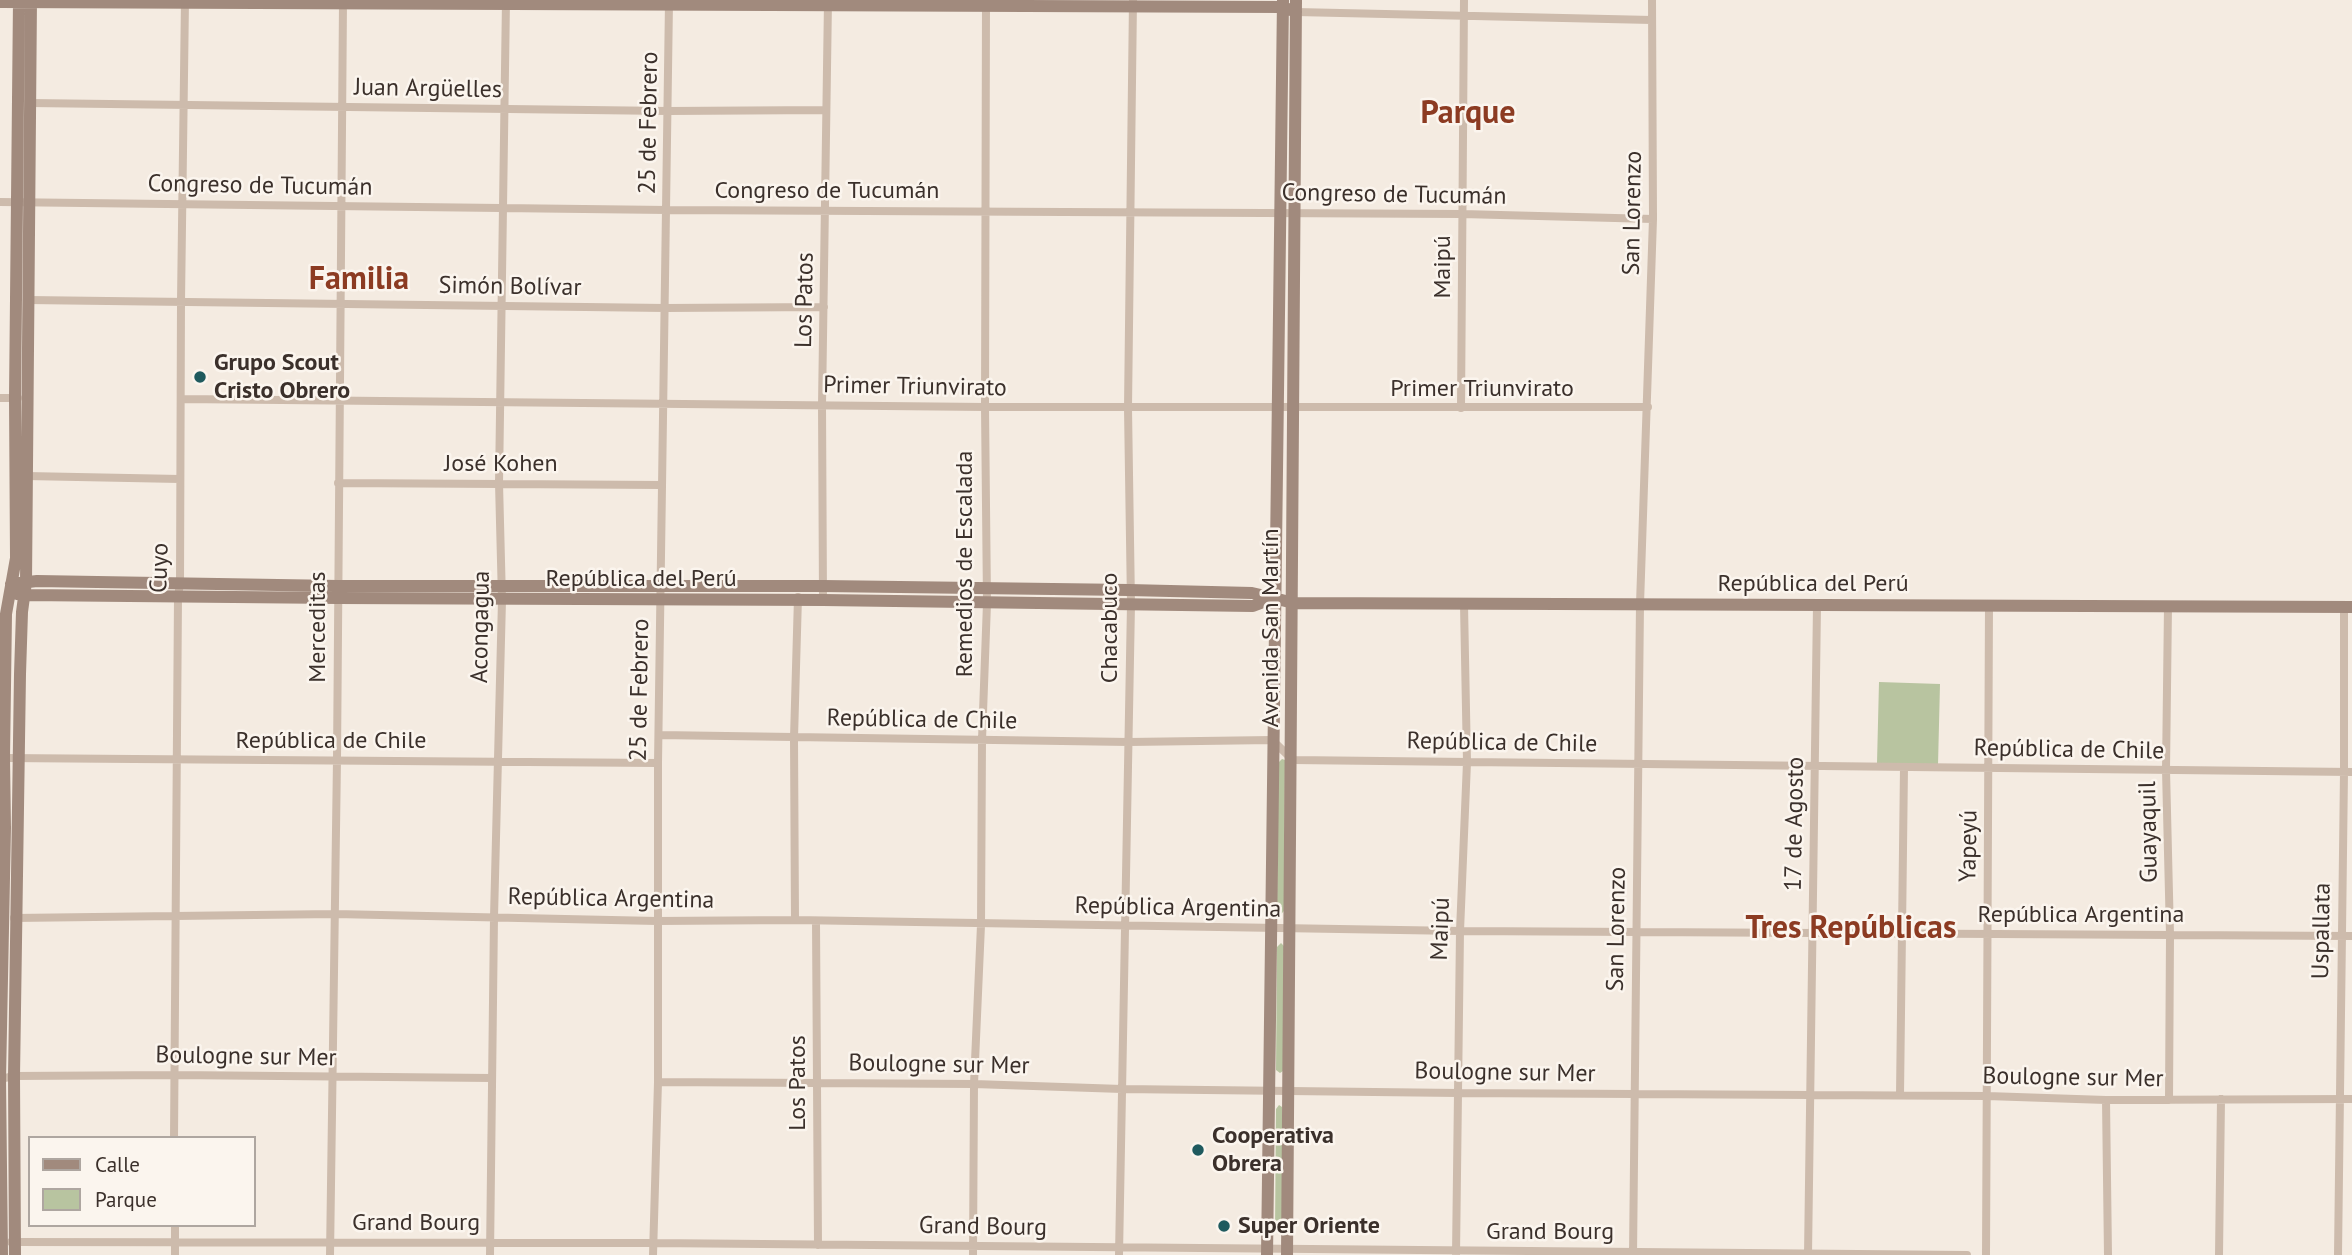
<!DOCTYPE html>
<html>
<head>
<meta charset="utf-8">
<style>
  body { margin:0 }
  #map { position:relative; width:2352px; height:1255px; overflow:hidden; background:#f4ebe1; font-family:"PT Sans",sans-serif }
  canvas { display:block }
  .legend { position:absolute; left:28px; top:1136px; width:228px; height:91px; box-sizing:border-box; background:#fbf5ee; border:2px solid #aea6a0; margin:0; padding:9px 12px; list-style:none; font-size:21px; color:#3b302b }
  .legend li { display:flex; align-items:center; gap:14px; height:35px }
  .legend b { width:35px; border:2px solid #aea6a0 }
</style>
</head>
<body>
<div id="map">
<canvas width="2352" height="1255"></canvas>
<ul class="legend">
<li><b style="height:9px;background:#a18a7d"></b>Calle</li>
<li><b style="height:19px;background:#b8c4a0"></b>Parque</li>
</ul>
</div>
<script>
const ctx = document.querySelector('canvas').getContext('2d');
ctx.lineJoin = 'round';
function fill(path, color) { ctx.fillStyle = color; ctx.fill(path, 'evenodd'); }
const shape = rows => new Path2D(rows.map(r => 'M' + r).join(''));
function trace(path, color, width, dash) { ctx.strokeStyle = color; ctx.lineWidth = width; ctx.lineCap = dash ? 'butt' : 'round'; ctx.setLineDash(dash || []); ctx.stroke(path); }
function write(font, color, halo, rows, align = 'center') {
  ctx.font = font + ' "PT Sans",sans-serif'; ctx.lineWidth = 5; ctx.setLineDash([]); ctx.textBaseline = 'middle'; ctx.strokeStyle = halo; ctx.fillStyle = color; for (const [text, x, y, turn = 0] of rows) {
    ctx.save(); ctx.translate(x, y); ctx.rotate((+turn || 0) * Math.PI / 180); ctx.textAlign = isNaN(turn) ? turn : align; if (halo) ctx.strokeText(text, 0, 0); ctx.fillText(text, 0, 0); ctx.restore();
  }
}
const green = shape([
  [1879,682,1940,684,1938,765,1877,763],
  [1282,759,1285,760,1284,911,1281,914,1277,911,1278,763],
  [1281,943,1284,946,1283,1071,1280,1073,1276,1070,1277,947],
  [1279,1105,1282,1107,1282,1232,1279,1234,1275,1232,1276,1109]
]);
const street = shape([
  [1296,12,1652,20],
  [30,103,668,111,826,110],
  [0,202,667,210,1462,214,1653,219],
  [28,300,665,308,824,307],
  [0,398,18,398],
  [181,399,985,407,1648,407],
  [1461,408,1464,0],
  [26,476,180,479],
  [338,483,662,485],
  [823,600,822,405,828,1],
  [2168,606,2166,770,2170,935,2169,1100],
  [659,735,1129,742,1272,740,1293,760,2352,772],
  [4,758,658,763],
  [14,918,335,914,657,921,795,920,1460,931,2352,936],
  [795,920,794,738,798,597],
  [816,921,818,1245],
  [0,1079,14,1076,174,1075,492,1078],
  [658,1082,974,1084,1122,1089,1458,1093,1987,1096,2106,1100,2352,1099],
  [1900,1095,1904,767],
  [2106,1100,2108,1255],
  [174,1138,178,597,180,583,181,301,185,0],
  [175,1225,175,1255],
  [11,1242,653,1243,1967,1255],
  [330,1255,337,759,343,2],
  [490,1255,494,917,502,600,499,483,506,0],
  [653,1255,658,1082,658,763,669,2],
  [973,1255,974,1084,981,925,982,740,987,603,985,407,986,2],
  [1119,1255,1131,604,1128,408,1133,0],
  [1456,1255,1460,931,1467,762,1464,604],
  [1633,1255,1640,604,1653,219,1652,0],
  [1808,1255,1817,605],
  [1986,1255,1989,605],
  [2219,1255,2221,1099],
  [2338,1255,2344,772,2344,606]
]);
const secondary = shape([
  [0,2,1283,7,1296,12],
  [1274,598,1253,606,823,600,338,598,25,595,17,594,11,584,37,581,338,586,823,586,1129,590,1252,593,1274,598,1293,603,2352,607],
  [2,1255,0,1079,5,828,4,758,6,614,16,558,15,398,19,0],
  [15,1255,14,1076,20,674,22,612,26,582,31,0],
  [1267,1255,1283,0],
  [1287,1255,1296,0]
]);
const markers = [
  [200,377,7,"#1f5a5e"],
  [1198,1150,7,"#1f5a5e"],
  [1224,1226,7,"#1f5a5e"]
];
const streetNames = [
  ["Juan Argüelles",428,89,1],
  ["25 de Febrero",649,123,-89],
  ["Congreso de Tucumán",260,186,1],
  ["Congreso de Tucumán",827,191],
  ["Congreso de Tucumán",1394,195,1],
  ["San Lorenzo",1633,213,-89],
  ["Maipú",1443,267,-90],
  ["Simón Bolívar",510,287,1],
  ["Los Patos",805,300,-89],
  ["Primer Triunvirato",915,387,1],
  ["Primer Triunvirato",1482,389],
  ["José Kohen",501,464],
  ["Remedios de Escalada",965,564,-90],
  ["Cuyo",160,568,-88],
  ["República del Perú",641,579],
  ["República del Perú",1813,584],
  ["Merceditas",318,627,-90],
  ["Acongagua",481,627,-89],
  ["Chacabuco",1110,628,-90],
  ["Avenida San Martín",1271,628,-90],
  ["25 de Febrero",640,690,-89],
  ["República de Chile",922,720,1],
  ["República de Chile",331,741],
  ["República de Chile",1502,743,1],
  ["República de Chile",2069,750,1],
  ["17 de Agosto",1795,824,-89],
  ["Guayaquil",2149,832,-91],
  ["Yapeyú",1969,846,-89],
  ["República Argentina",611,899,1],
  ["República Argentina",1178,908,1],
  ["República Argentina",2081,915],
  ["Maipú",1441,929,-88],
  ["San Lorenzo",1617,929,-89],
  ["Uspallata",2322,931,-89],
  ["Boulogne sur Mer",246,1057,1],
  ["Boulogne sur Mer",939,1065,1],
  ["Boulogne sur Mer",1505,1073,1],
  ["Boulogne sur Mer",2073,1078,1],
  ["Los Patos",798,1083,-90],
  ["Grand Bourg",416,1223],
  ["Grand Bourg",983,1227,1],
  ["Grand Bourg",1550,1232]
];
const poiNames = [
  ["Grupo Scout",214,363],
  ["Cristo Obrero",214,391],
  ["Cooperativa",1212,1136],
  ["Obrera",1212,1164],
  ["Super Oriente",1238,1226]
];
const districtNames = [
  ["Parque",1468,114],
  ["Familia",359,280],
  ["Tres Repúblicas",1851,929]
];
fill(green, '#b8c4a0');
trace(street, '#cdbbac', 8);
trace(secondary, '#a18a7d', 12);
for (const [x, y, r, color] of markers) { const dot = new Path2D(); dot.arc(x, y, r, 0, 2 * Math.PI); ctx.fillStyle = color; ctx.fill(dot); trace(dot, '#fbf5ee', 2.5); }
write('24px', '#3b302b', '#fbf5ee', streetNames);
write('bold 24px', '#3b302b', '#fbf5ee', poiNames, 'left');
write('bold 32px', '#8c3b22', '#fbf5ee', districtNames);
</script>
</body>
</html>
